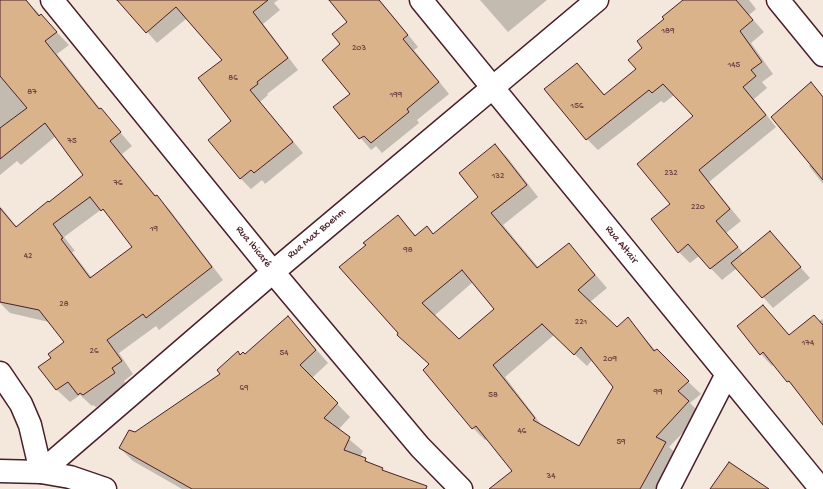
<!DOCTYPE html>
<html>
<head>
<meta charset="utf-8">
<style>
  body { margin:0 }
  canvas { display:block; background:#f4e8dc }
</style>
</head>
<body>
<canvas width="823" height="489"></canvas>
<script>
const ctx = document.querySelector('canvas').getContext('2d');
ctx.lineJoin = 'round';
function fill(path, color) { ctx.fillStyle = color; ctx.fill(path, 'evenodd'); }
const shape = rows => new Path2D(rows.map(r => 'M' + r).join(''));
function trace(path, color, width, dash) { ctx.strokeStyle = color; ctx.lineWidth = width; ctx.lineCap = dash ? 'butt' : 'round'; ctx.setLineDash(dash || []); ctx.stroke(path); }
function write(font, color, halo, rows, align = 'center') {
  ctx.font = font + ' "Gochi Hand",sans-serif'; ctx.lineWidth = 3.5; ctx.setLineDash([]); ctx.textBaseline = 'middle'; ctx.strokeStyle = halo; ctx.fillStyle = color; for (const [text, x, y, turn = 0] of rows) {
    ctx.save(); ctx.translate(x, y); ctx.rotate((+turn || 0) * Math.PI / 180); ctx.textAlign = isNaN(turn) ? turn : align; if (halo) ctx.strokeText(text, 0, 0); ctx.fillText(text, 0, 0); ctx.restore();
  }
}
const shadow = shape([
  [0,0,26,0,69,45,57,54,102,111,132,146,122,154,156,196,169,209,223,280,159,330,156,326,119,353,133,374,124,381,127,386,96,407,93,405,92,406,80,395,70,402,57,390,40,367,53,358,65,342,49,322,10,313,0,303,0,206,17,227,84,176,56,136,21,165,17,161,0,175],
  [102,209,115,222,133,247,92,278,72,252,75,251,64,237],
  [119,0,278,0,274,3,280,10,263,24,298,70,267,94,268,95,260,102,303,153,265,184,262,180,251,189,240,178,223,60,186,19,157,43],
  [330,0,380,0,418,47,414,50,449,94,417,120,419,123,382,153,376,146,371,150,335,108,352,94,342,44,348,22],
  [480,0,547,0,508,32],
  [681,0,749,0,756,9,749,15,764,32,751,43,773,74,762,82,767,88,754,99,776,127,709,182,741,221,726,233,744,254,770,233,810,278,773,308,737,268,722,280,699,256,690,263,679,252,671,204,694,116,674,95,664,103,661,101,598,150,587,139,577,64,605,95,637,69,644,48,683,2],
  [811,84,823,96,823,184,809,166,811,164],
  [495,145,507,157,538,197,503,225,539,268,569,244,607,288,590,302,617,328,628,319,656,351,701,394,690,403,701,414,669,447,678,455,659,489,504,489,513,471,487,439,485,440,473,428,425,370,430,365,399,333,367,246,398,216,416,236,427,227,434,235,480,197],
  [473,282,495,309,459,340,434,316],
  [554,335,587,366,592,360,614,386,579,447,543,427,505,377],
  [763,306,790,336,823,319,823,423,798,392,774,364,772,366,761,354,739,327],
  [288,317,328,363,312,378,350,417,338,430,363,451,360,457,412,489,182,489,133,461,120,448,135,434,221,374,238,352,241,356,245,355]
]);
const building = shape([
  [0,0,26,0,39,16,41,14,57,32,45,41,99,109,101,108,121,132,110,141,155,196,157,195,212,267,146,318,143,314,107,340,122,361,112,368,115,373,83,395,80,393,78,395,68,382,56,390,38,367,51,358,48,354,64,342,39,310,0,302,0,208,16,227,48,201,49,202,83,175,45,123,0,159,0,128,27,108,0,76,0,0],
  [90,197,101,211,103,209,132,247,90,278,61,239,63,238,53,224,90,197],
  [117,0,268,0,253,12,288,58,257,82,258,84,250,90,293,142,254,173,251,170,240,179,208,140,231,121,198,78,222,60,176,7,146,33,117,0],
  [329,0,379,0,408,35,403,39,439,82,407,109,409,112,371,143,364,136,359,139,333,107,350,94,322,60,340,44,332,34,347,22,329,0],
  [683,0,736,0,753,20,740,31,762,62,751,70,756,76,743,87,766,115,699,170,730,209,716,221,738,247,710,269,688,244,678,253,651,219,670,204,637,164,693,116,663,84,652,93,649,90,586,140,544,89,577,63,604,95,636,69,628,60,642,48,637,41,664,19,662,17,683,0],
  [811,82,823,97,823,180,771,117,811,82],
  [495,144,527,185,491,213,537,268,569,243,595,275,578,290,617,327,628,317,654,351,657,349,689,381,678,391,689,401,656,437,666,442,640,489,489,489,512,471,476,426,472,429,423,370,429,364,397,335,398,333,339,267,366,245,363,243,398,215,415,236,427,226,433,234,478,197,459,173,495,144],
  [462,270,494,309,459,339,422,303,462,270],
  [542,324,574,355,581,347,613,387,579,446,533,420,535,418,493,365,542,324],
  [770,231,801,267,762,298,731,263,770,231],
  [763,305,789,335,814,315,823,325,823,425,789,381,787,382,763,352,760,355,737,326,763,305],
  [288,316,316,350,300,365,338,403,324,418,350,437,344,450,366,458,365,461,383,468,382,470,427,486,426,489,192,489,119,448,129,430,135,432,220,374,217,370,238,351,240,355,243,352,245,354,288,316],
  [729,462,769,489,710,489,729,462]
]);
const minor = shape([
  [52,0,273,272,420,447,461,489],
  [421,0,821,489],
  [778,0,823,55],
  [0,373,21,404,30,425,41,472,273,272,597,0],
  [668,489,727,374]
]);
const major = shape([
  [0,471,41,472,70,477,105,489]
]);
const numberNames = [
  ["189",668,32],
  ["203",359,49],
  ["145",734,66],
  ["86",233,79],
  ["87",32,93],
  ["199",396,96],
  ["156",577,107],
  ["75",72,142],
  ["232",671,174],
  ["132",498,177],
  ["76",118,184],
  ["220",698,208],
  ["19",154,230],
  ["98",408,251],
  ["42",28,257],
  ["28",64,305],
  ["221",581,323],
  ["174",808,344],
  ["26",94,352],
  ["54",284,354],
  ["209",610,360],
  ["69",244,389],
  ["99",658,393],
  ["58",493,396],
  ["46",522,432],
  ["59",621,443],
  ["34",551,477]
];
const streetNames = [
  ["Rua Max Boehm",317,234,-40],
  ["Rua Altair",621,245,51],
  ["Rua Ibicaré",253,247,51]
];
fill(shadow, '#0003');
fill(building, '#dab38b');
trace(building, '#4a1f2b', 1);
trace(minor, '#4a1f2b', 25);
trace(major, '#4a1f2b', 25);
trace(minor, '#fff', 22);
trace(major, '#fff', 22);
write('9px', '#6e4443', null, numberNames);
write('11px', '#4a1f2b', '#fff', streetNames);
</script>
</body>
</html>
